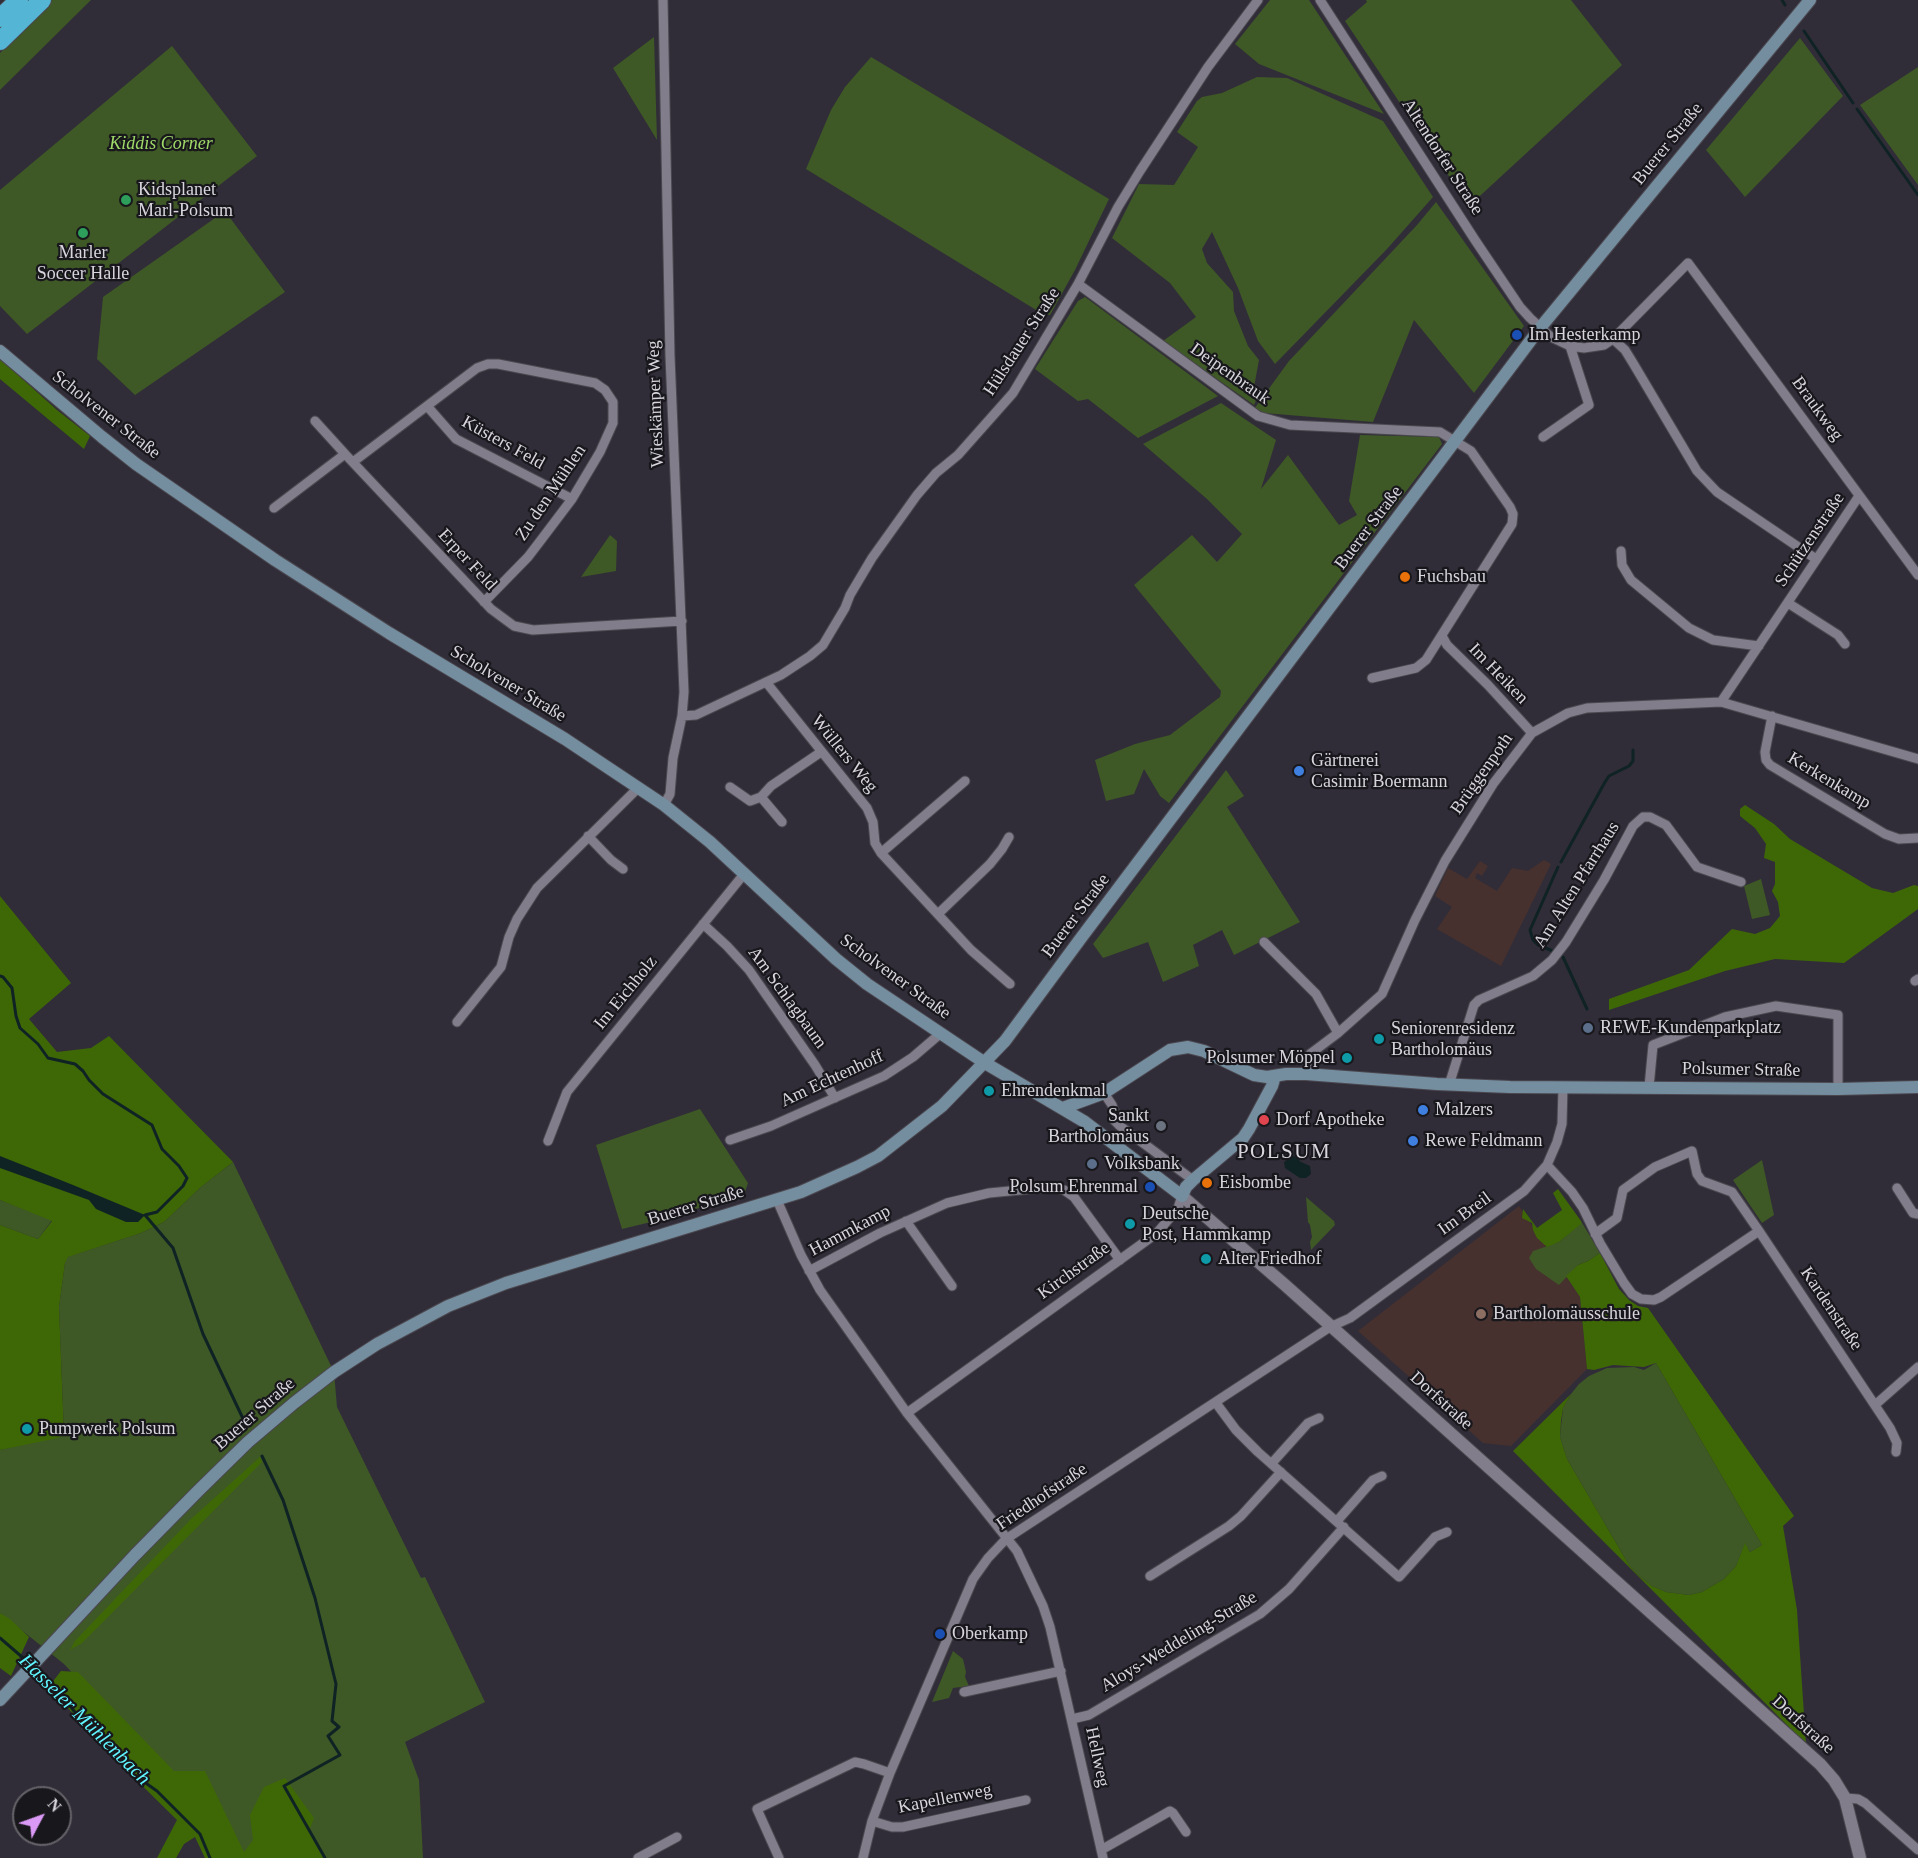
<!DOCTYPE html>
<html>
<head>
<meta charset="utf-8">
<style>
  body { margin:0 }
  #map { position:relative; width:1918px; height:1858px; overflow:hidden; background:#312d38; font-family:Georgia,serif }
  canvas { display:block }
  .north { position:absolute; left:12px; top:1786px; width:60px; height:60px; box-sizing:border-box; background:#18171c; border:2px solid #656369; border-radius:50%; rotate:49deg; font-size:16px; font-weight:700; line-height:24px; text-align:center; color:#d8d5dd }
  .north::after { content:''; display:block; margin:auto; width:21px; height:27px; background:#db99f6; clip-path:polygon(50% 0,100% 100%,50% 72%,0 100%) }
</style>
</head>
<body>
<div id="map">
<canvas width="1918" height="1858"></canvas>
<div class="north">N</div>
</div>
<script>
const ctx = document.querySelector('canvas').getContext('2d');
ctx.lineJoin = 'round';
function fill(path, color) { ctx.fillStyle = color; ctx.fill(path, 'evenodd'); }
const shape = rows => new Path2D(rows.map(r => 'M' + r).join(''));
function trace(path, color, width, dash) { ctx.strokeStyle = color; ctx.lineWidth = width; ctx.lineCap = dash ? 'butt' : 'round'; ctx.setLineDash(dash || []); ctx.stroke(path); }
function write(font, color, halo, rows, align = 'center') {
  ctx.font = font + ' Georgia,serif'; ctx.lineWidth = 4.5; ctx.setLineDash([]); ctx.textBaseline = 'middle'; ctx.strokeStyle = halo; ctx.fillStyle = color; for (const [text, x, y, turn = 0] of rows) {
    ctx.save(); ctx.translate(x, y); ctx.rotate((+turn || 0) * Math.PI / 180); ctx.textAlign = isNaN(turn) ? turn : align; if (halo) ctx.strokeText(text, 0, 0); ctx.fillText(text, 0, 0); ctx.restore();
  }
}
const education = shape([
  [1544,860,1551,864,1501,966,1437,929,1452,907,1435,896,1448,868,1467,879,1480,861,1488,866,1482,876,1477,873,1475,878,1497,891,1512,868,1528,871],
  [1519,1206,1580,1297,1587,1369,1511,1446,1483,1443,1358,1331]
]);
const green = shape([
  [52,0,91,0,0,90,0,53],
  [1270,0,1309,0,1384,114,1259,64,1235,44],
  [1366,0,1571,0,1622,65,1469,206,1345,21,1367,2],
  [654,37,657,140,613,68],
  [1800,38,1843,96,1745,197,1706,150],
  [172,46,257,156,27,334,0,306,0,190],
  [871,57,1109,199,1075,270,1050,315,1041,313,806,169,831,110,845,87],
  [1918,67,1918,185,1860,105],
  [1257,77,1287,78,1383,121,1433,197,1387,249,1275,364,1258,341,1238,288,1212,232,1202,249,1207,263,1233,292,1234,311,1248,346,1259,360,1254,387,1260,392,1254,405,1163,341,1196,317,1170,283,1112,238,1139,184,1174,185,1198,147,1177,132,1197,101,1202,97,1222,93],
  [1436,202,1524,326,1474,393,1414,320,1373,422,1264,413,1254,409,1289,361,1417,225],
  [225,211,285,292,135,395,97,359,103,297],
  [1085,297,1218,396,1138,438,1088,399,1078,401,1035,369,1078,301],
  [1221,403,1276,440,1261,489,1288,455,1339,525,1357,515,1349,501,1360,435,1439,437,1442,444,1169,803,1160,796,1144,769,1134,794,1106,801,1095,760,1135,744,1170,735,1220,697,1221,691,1134,585,1192,535,1217,562,1242,534,1207,499,1143,444],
  [610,535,617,541,616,571,581,577],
  [1226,770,1244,796,1227,807,1300,922,1234,955,1222,930,1193,945,1199,966,1163,982,1148,942,1103,958,1093,944],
  [1761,879,1770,915,1752,919,1744,886],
  [700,1109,748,1183,744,1195,651,1222,622,1229,596,1145],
  [1762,1160,1774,1215,1762,1223,1733,1180],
  [233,1162,334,1372,337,1407,421,1578,425,1577,485,1702,405,1742,419,1780,423,1858,231,1858,170,1778,64,1664,0,1613,0,1450,64,1434,59,1307,65,1263,67,1257,141,1233,164,1222,201,1187],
  [1306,1197,1334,1221,1335,1225,1311,1250,1310,1242,1312,1237,1310,1225,1308,1222],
  [0,1200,52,1220,38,1239,0,1225],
  [1581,1221,1600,1253,1588,1261,1578,1265,1559,1285,1536,1269,1529,1258,1533,1251,1559,1242,1580,1224],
  [1656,1363,1762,1545,1750,1552,1745,1544,1736,1566,1724,1579,1702,1592,1689,1595,1666,1592,1652,1586,1639,1576,1629,1565,1567,1459,1560,1437,1563,1408,1571,1394,1579,1384,1589,1376,1607,1368,1634,1367,1644,1370],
  [953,1651,963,1659,966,1672,965,1677,969,1686,953,1688,949,1698,932,1702]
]);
const forest = shape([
  [0,359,57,410,90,436,84,449,0,379],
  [1745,805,1774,824,1790,839,1872,888,1893,893,1914,885,1918,886,1918,909,1844,963,1775,959,1725,971,1609,1010,1609,999,1689,970,1732,929,1755,934,1770,928,1780,916,1778,902,1772,891,1775,884,1775,862,1764,858,1766,844,1755,828,1740,816,1740,809],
  [0,896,71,983,29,1019,57,1052,91,1048,109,1036,233,1162,201,1187,164,1222,141,1233,68,1257,65,1263,59,1307,64,1434,58,1438,0,1450,0,1225,38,1239,52,1221,0,1200],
  [1558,1189,1581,1221,1581,1224,1559,1242,1547,1247,1537,1238,1533,1230,1532,1223,1522,1218,1523,1209,1537,1228,1562,1210,1553,1193],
  [1600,1253,1619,1289,1629,1300,1638,1306,1648,1308,1794,1516,1783,1526,1797,1610,1806,1744,1513,1451,1571,1394,1563,1408,1561,1421,1560,1437,1567,1459,1629,1565,1639,1576,1652,1586,1666,1592,1689,1595,1702,1592,1724,1579,1736,1566,1745,1543,1750,1552,1762,1545,1656,1363,1644,1367,1613,1365,1594,1370,1587,1369,1580,1297,1566,1276,1578,1265,1588,1261],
  [260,1457,262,1462,82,1643,70,1650,75,1641,191,1519],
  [0,1613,10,1619,29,1637,11,1676,0,1668],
  [61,1671,78,1672,174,1771,205,1771,244,1852,253,1840,250,1815,264,1787,285,1778,314,1818,309,1831,321,1848,323,1858,205,1858,195,1837,184,1844,176,1858,157,1858,177,1820,106,1750,66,1706,47,1689]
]);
const water = shape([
  [0,1156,73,1185,145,1215,138,1222,126,1222,96,1209,89,1200,0,1168],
  [1294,1156,1301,1162,1310,1166,1311,1174,1306,1178,1300,1178,1285,1168,1284,1162]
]);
const stream = shape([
  [1782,0,1785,5],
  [1804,31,1853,103],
  [1857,109,1918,195],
  [1561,862,1605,782,1609,776,1629,766,1633,761,1633,750],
  [1553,951,1538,945,1533,940,1530,930,1558,867],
  [1563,957,1587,1009],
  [0,976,3,977,12,988,16,1016,20,1028,38,1044,48,1058,75,1064,83,1071,89,1080,103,1094,152,1125,162,1149,179,1166,187,1178,183,1186,157,1212,145,1215,173,1248,203,1334,246,1425],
  [262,1456,283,1500,315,1598,336,1684,332,1721,339,1727,328,1736,340,1755,284,1786,325,1858],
  [0,1638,29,1663],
  [34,1668,61,1694,74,1711,104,1739,130,1772,157,1791,200,1834,210,1858]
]);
const minor = shape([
  [663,0,670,356,684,692,682,716,673,758,670,794,664,805],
  [1320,0,1475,240,1520,307,1530,318,1551,337,1570,346,1584,348,1604,345,1613,339,1688,263,1918,575],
  [1078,284,1258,416,1290,425,1440,432,1471,451,1510,507,1513,514,1512,524,1426,660,1416,668,1372,678],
  [1613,339,1625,350,1633,363,1697,471,1717,492,1816,559],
  [427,406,456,439,572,499],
  [315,421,345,454],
  [1543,437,1589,405,1570,346],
  [353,462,477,368,488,364,498,364,595,383,605,390,613,402,613,423,600,452,572,499,541,540,528,557,484,602],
  [274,508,345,454,491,609,514,626,533,630,682,621],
  [1621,551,1622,565,1631,580,1689,628,1713,640,1759,646],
  [1788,603,1838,635,1845,644],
  [1442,636,1447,645,1488,685,1532,733],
  [766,682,867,808,873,822,875,843,881,853,971,950,1010,984],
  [1721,702,1859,496],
  [682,716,696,715,781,675,810,656,823,645,845,608,850,595,872,558,917,495,936,473,958,455,1013,393,1078,284,1118,207,1140,171,1208,67,1258,0],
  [1772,716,1765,752,1766,760,1770,765,1885,834,1899,839,1918,838],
  [730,787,750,801,761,797,771,786,821,752],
  [761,797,782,822],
  [588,836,611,860,623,869],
  [881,853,965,781],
  [938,914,990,864,1002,849,1009,837],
  [703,924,727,946,749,970,815,1065,835,1098],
  [1264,942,1316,994,1338,1033],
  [1915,981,1918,979],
  [457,1022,501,967,509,937,517,919,537,888,639,787],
  [1306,1074,1310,1054,1338,1033,1382,994,1415,920,1445,861,1493,784,1532,733,1568,713,1587,708,1721,702,1918,759],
  [1449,1085,1474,1005,1479,1000,1533,976,1552,960,1566,942,1604,880,1633,826,1643,817,1650,817,1666,825,1697,867,1741,882],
  [1649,1087,1653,1045,1725,1017,1776,1006,1838,1015,1838,1089],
  [1104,1093,1112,1105,1115,1113,1114,1120,1120,1126,1193,1180],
  [730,1140,771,1126,884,1076,913,1057,941,1033],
  [548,1141,567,1092,744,874],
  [1547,1165,1572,1192,1583,1208,1600,1243,1624,1283,1632,1294,1641,1299,1654,1300,1661,1297,1759,1231],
  [1897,1188,1913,1213,1918,1214],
  [777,1200,801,1255,820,1290,907,1413,1017,1551,1043,1606,1050,1627,1103,1858],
  [906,1221,952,1286],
  [1595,1234,1617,1218,1623,1190,1655,1167,1692,1151,1697,1174,1702,1181,1732,1192,1759,1231,1890,1428,1897,1443,1896,1452],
  [809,1271,880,1233,947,1203,989,1193,1051,1187,1064,1190,1074,1197,1120,1260],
  [1216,1403,1236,1430,1258,1452,1399,1577,1435,1537,1447,1532],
  [1875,1405,1918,1367],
  [907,1413,1157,1233,1178,1208,1182,1196],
  [1272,1463,1308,1423,1319,1418],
  [1337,1521,1373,1480,1382,1476],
  [1150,1576,1229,1526,1241,1516,1281,1472],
  [964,1692,1061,1671],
  [1072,1719,1089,1715,1260,1614,1289,1589,1344,1527],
  [1845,1798,1858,1799,1865,1803,1918,1850],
  [872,1821,892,1827,903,1827,1026,1800],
  [1101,1850,1170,1811,1173,1813,1186,1832],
  [638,1858,677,1837],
  [779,1858,757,1809,855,1762,864,1764,890,1773],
  [863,1858,872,1821,890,1773,973,1579,988,1558,1006,1539,1330,1327,1350,1318,1524,1191,1547,1165,1557,1142,1562,1124,1563,1087]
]);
const tertiary = shape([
  [1182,1196,1285,1285,1820,1764,1834,1780,1845,1798,1860,1858]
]);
const secondary = shape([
  [0,351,102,437,136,464,275,560,389,633,565,739,664,805,710,842,836,959,867,984,985,1063,1085,1122,1182,1196,1186,1187,1193,1180,1243,1138,1249,1129,1272,1086,1275,1076],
  [1063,1108,1104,1093,1170,1050,1188,1047,1204,1051,1254,1075,1267,1077,1286,1074,1306,1074,1437,1084,1510,1087,1838,1089,1918,1087],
  [0,1700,135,1555,198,1491,248,1442,294,1403,334,1372,377,1344,448,1306,506,1283,801,1192,857,1167,878,1156,942,1106,1005,1041,1081,938,1540,328,1810,0]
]);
const motorway = shape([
  [0,18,19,0],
  [0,41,42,0]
]);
const markers = [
  [126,200,6,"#2e9e5b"],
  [83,233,6,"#2e9e5b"],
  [1517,335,6,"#1a4fb4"],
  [1405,577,6,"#e8710a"],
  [1299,771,6,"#3f7fe0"],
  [1588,1028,6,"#5c6f8a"],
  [1379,1039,6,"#0f9aa8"],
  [1347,1058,6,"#0f9aa8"],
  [989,1091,6,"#0f9aa8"],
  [1423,1110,6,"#3f7fe0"],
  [1264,1120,6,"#e0444e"],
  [1161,1126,6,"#6b7280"],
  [1413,1141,6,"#3f7fe0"],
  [1092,1164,6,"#5c6f8a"],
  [1207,1183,6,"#e8710a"],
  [1150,1187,6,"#1a4fb4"],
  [1130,1224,6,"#0f9aa8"],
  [1206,1259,6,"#0f9aa8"],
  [1481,1314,6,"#8d6e63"],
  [27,1429,6,"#0f9aa8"],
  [940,1634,6,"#1a4fb4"]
];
const parkNames = [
  ["Kiddis Corner",161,144]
];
const streetNames = [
  ["Buerer Straße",1668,144,-51],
  ["Altendorfer Straße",1442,157,57],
  ["Hülsdauer Straße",1022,342,-57],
  ["Deipenbrauk",1230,374,35],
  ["Wieskämper Weg",656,404,-92],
  ["Braukweg",1817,409,54],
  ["Scholvener Straße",106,415,38],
  ["Küsters Feld",503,443,29],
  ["Zu den Mühlen",551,493,-56],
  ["Buerer Straße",1369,528,-53],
  ["Schützenstraße",1810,540,-56],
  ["Erper Feld",467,560,47],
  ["Im Heiken",1498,674,46],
  ["Scholvener Straße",508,684,31],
  ["Wüllers Weg",844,754,51],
  ["Brüggenpoth",1482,774,-55],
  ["Kerkenkamp",1829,781,31],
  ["Am Alten Pfarrhaus",1577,885,-58],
  ["Buerer Straße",1076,916,-53],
  ["Scholvener Straße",895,977,36],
  ["Im Eichholz",626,993,-51],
  ["Am Schlagbaum",787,998,54],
  ["Polsumer Straße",1741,1070,1],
  ["Am Echtenhoff",832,1079,-25],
  ["Buerer Straße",696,1206,-17],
  ["Im Breil",1465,1214,-36],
  ["Hammkamp",850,1231,-28],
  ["Kirchstraße",1074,1271,-36],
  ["Kardenstraße",1831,1309,56],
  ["Dorfstraße",1441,1401,42],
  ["Buerer Straße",255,1414,-41],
  ["Friedhofstraße",1042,1497,-34],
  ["Aloys-Weddeling-Straße",1179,1642,-31],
  ["Dorfstraße",1803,1725,42],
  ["Hellweg",1097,1757,78],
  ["Kapellenweg",945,1799,-11]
];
const poiNames = [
  ["Kidsplanet",138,190],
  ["Marl-Polsum",138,211],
  ["Marler",83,253,"center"],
  ["Soccer Halle",83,274,"center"],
  ["Im Hesterkamp",1529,335],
  ["Fuchsbau",1417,577],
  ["Gärtnerei",1311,761],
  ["Casimir Boermann",1311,782],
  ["REWE-Kundenparkplatz",1600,1028],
  ["Seniorenresidenz",1391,1029],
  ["Bartholomäus",1391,1050],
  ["Polsumer Möppel",1335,1058,"right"],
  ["Ehrendenkmal",1001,1091],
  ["Malzers",1435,1110],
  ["Sankt",1149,1116,"right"],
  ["Bartholomäus",1149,1137,"right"],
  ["Dorf Apotheke",1276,1120],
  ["Rewe Feldmann",1425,1141],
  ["Volksbank",1104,1164],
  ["Eisbombe",1219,1183],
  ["Polsum Ehrenmal",1138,1187,"right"],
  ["Deutsche",1142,1214],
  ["Post, Hammkamp",1142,1235],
  ["Alter Friedhof",1218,1259],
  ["Bartholomäusschule",1493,1314],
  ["Pumpwerk Polsum",39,1429],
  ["Oberkamp",952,1634]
];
const waterNames = [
  ["Hasseler Mühlenbach",84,1720,45]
];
const quarterNames = [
  ["POLSUM",1284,1152]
];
fill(education, '#46312e');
fill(green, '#3e5826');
fill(forest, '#3e6806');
fill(water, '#0f2224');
trace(stream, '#0f2224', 3);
trace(minor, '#4b4850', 11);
trace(tertiary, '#4b4850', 14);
trace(secondary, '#4b4850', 14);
trace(motorway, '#4b4850', 20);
trace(minor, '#817d8a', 9);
trace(tertiary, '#817d8a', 12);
trace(secondary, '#748ea0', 12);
trace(motorway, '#55b5d5', 18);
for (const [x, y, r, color] of markers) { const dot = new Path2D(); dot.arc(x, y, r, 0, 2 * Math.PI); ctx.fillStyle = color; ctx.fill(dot); trace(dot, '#18171c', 2); }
write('italic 18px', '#9fda69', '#18171c', parkNames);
write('18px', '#d8d5dd', '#18171c', streetNames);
write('18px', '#d8d5dd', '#18171c', poiNames, 'left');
write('italic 20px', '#5ff4fe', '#18171c', waterNames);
ctx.letterSpacing = '1.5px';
write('21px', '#d8d5dd', '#18171c', quarterNames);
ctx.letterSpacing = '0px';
</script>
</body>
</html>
